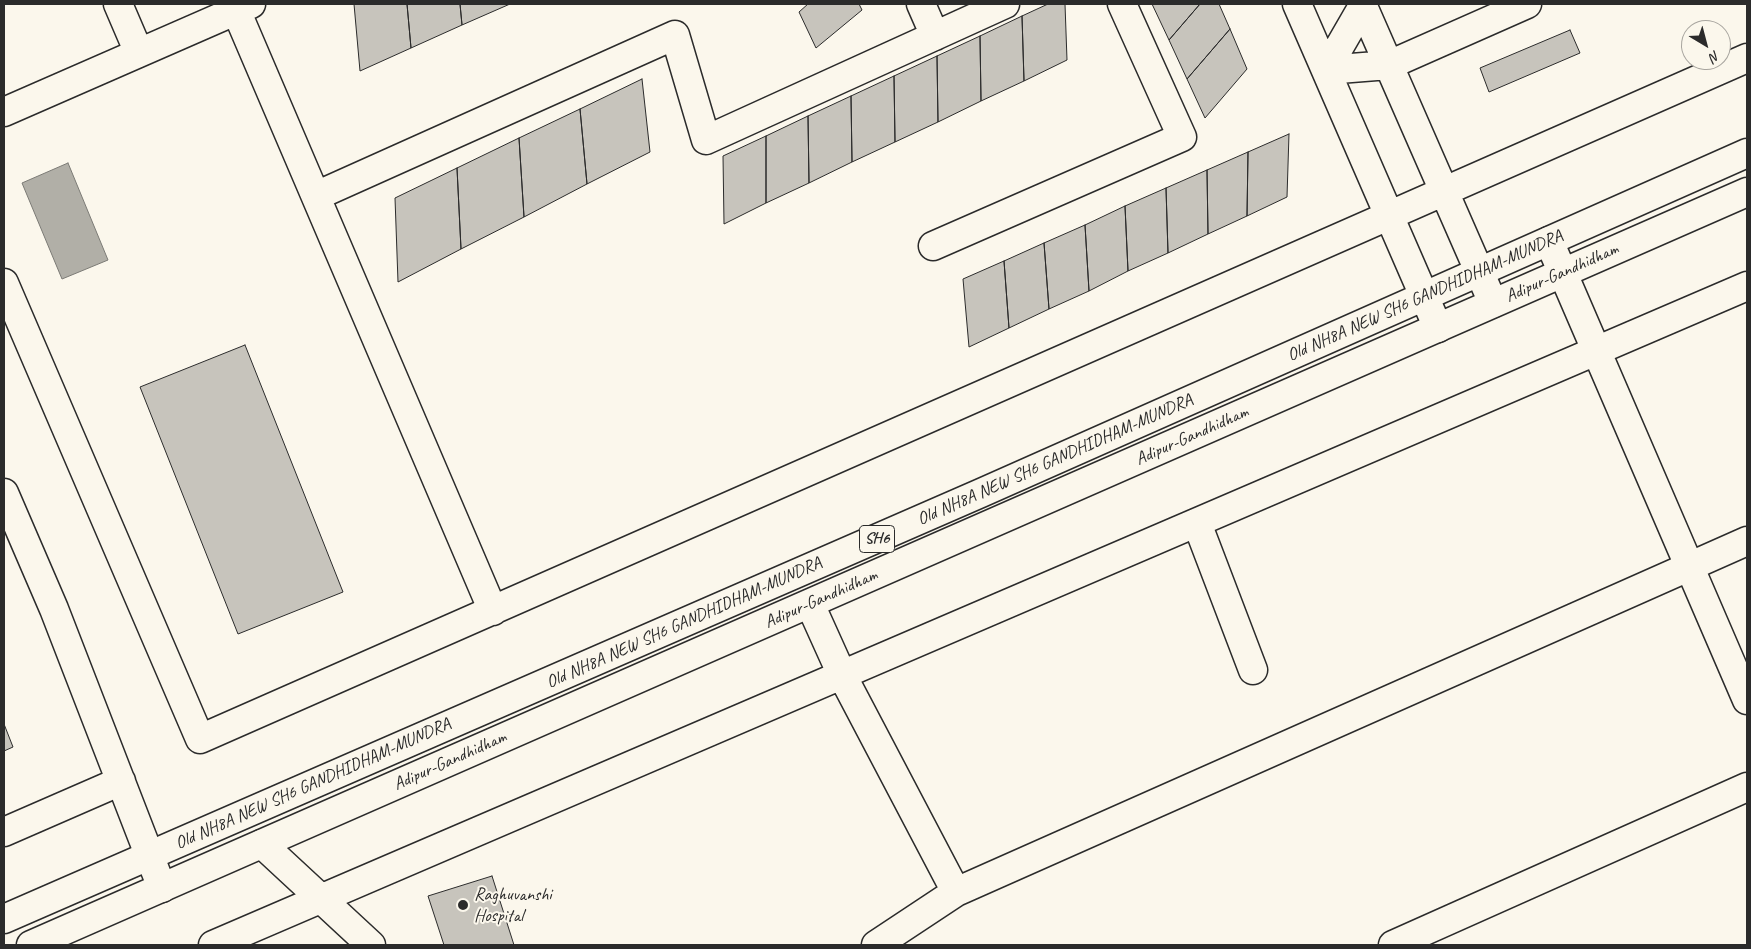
<!DOCTYPE html>
<html>
<head>
<meta charset="utf-8">
<style>
  body { margin:0 }
  #map { position:relative; width:1751px; height:949px; overflow:hidden; background:#fbf7ec; font-family:Caveat,sans-serif }
  canvas { display:block }
  .frame { position:absolute; inset:0; border:5px solid #2b2b2b; pointer-events:none }
  .north { position:absolute; left:1681px; top:20px; width:50px; height:50px; box-sizing:border-box; background:#fbf7ec; border:1px solid #a8a59f; border-radius:50%; rotate:143deg; font-size:14px; font-weight:700; line-height:20px; text-align:center; color:#2b2b2b }
  .north::after { content:''; display:block; margin:auto; width:18px; height:22px; background:#2b2b2b; clip-path:polygon(50% 0,100% 100%,50% 72%,0 100%) }
</style>
</head>
<body>
<div id="map">
<canvas width="1751" height="949"></canvas>
<div class="frame"></div>
<div class="north">N</div>
</div>
<script>
const ctx = document.querySelector('canvas').getContext('2d');
ctx.lineJoin = 'round';
function fill(path, color) { ctx.fillStyle = color; ctx.fill(path, 'evenodd'); }
const shape = rows => new Path2D(rows.map(r => 'M' + r).join(''));
function trace(path, color, width, dash) { ctx.strokeStyle = color; ctx.lineWidth = width; ctx.lineCap = dash ? 'butt' : 'round'; ctx.setLineDash(dash || []); ctx.stroke(path); }
function write(font, color, halo, rows, align = 'center') {
  ctx.font = font + ' Caveat,sans-serif'; ctx.lineWidth = 4; ctx.setLineDash([]); ctx.textBaseline = 'middle'; ctx.strokeStyle = halo; ctx.fillStyle = color; for (const [text, x, y, turn = 0] of rows) {
    ctx.save(); ctx.translate(x, y); ctx.rotate((+turn || 0) * Math.PI / 180); ctx.textAlign = isNaN(turn) ? turn : align; if (halo) ctx.strokeText(text, 0, 0); ctx.fillText(text, 0, 0); ctx.restore();
  }
}
const water = shape([
  [68,163,108,260,62,279,22,183,68,163]
]);
const building = shape([
  [354,4,407,4,411,48,360,71,354,4],
  [407,4,460,4,462,25,411,48,407,4],
  [460,4,510,4,462,25,460,4],
  [808,4,859,4,862,10,816,48,799,12,808,4],
  [1048,4,1065,4,1067,60,1024,81,1022,16,1048,4],
  [1152,4,1200,4,1169,40,1152,4],
  [1200,4,1219,4,1230,29,1187,79,1169,40,1200,4],
  [1022,16,1024,81,981,101,980,36,1022,16],
  [1230,29,1247,69,1205,118,1187,79,1230,29],
  [1570,30,1580,53,1489,92,1480,68,1570,30],
  [980,36,981,101,938,122,937,56,980,36],
  [937,56,938,122,895,142,894,76,937,56],
  [894,76,895,142,852,162,851,96,894,76],
  [642,79,650,152,587,184,580,109,642,79],
  [851,96,852,162,809,183,808,116,851,96],
  [580,109,587,184,524,217,519,138,580,109],
  [808,116,809,183,766,203,766,136,808,116],
  [1289,134,1287,197,1247,216,1248,152,1289,134],
  [766,136,766,203,724,224,723,156,766,136],
  [519,138,524,217,461,249,457,168,519,138],
  [1248,152,1247,216,1208,234,1207,170,1248,152],
  [457,168,461,249,398,282,395,198,457,168],
  [1207,170,1208,234,1168,253,1166,188,1207,170],
  [1166,188,1168,253,1128,271,1125,206,1166,188],
  [1125,206,1128,271,1089,291,1085,225,1125,206],
  [1085,225,1089,291,1049,309,1044,243,1085,225],
  [1044,243,1049,309,1009,328,1004,261,1044,243],
  [1004,261,1009,328,969,347,963,279,1004,261],
  [245,345,343,592,238,634,140,387,245,345],
  [4,724,13,747,4,751,4,724],
  [492,876,514,945,444,945,428,896,492,876]
]);
const minor = shape([
  [118,4,139,53],
  [921,4,935,36],
  [1297,4,1438,328],
  [1362,4,1493,303],
  [1363,6,1326,70,1389,65,1527,4],
  [236,10,493,611],
  [4,112,251,4],
  [316,196,675,35,706,140,1005,4],
  [1549,241,1747,700],
  [933,246,1182,137,1122,4],
  [4,283,200,739,1747,58],
  [4,493,54,609,162,888],
  [1197,523,1253,670],
  [810,604,842,675,956,892,876,945],
  [4,832,121,781],
  [262,844,371,945],
  [956,892,1747,541],
  [213,945,1747,286],
  [1393,945,1747,787]
]);
const major = shape([
  [4,919,981,493,1747,153],
  [31,945,1747,192]
]);
const markers = [
  [463,905,6,"#2b2b2b"]
];
const shields = [
  [877,539,35]
];
const shieldNames = [
  ["SH6",877,539]
];
const streetNames = [
  ["Adipur-Gandhidham",1562,273,-24],
  ["Old NH8A NEW SH6 GANDHIDHAM-MUNDRA",1425,296,-24],
  ["Adipur-Gandhidham",1192,436,-24],
  ["Old NH8A NEW SH6 GANDHIDHAM-MUNDRA",1055,460,-24],
  ["Adipur-Gandhidham",821,599,-24],
  ["Old NH8A NEW SH6 GANDHIDHAM-MUNDRA",684,623,-24],
  ["Adipur-Gandhidham",450,761,-24],
  ["Old NH8A NEW SH6 GANDHIDHAM-MUNDRA",313,784,-24]
];
const poiNames = [
  ["Raghuvanshi",474,895],
  ["Hospital",474,916]
];
fill(water, '#b1afa7');
trace(water, '#7b7a75', 1);
fill(building, '#c7c4bc');
trace(building, '#2b2b2b', 1);
trace(minor, '#2b2b2b', 31);
trace(major, '#2b2b2b', 31);
trace(minor, '#fbf7ec', 28);
trace(major, '#fbf7ec', 28);
for (const [x, y, r, color] of markers) { const dot = new Path2D(); dot.arc(x, y, r, 0, 2 * Math.PI); ctx.fillStyle = color; ctx.fill(dot); trace(dot, '#fbf7ec', 2); }
for (const [x, y, w] of shields) { const box = new Path2D(); box.roundRect(x - w / 2, y - 13.5, w, 27, 4); ctx.fillStyle = '#fbf7ec'; ctx.fill(box); trace(box, '#2b2b2b', 1); }
write('bold 16px', '#2b2b2b', null, shieldNames);
write('18px', '#2b2b2b', '#fbf7ec', streetNames);
write('18px', '#2b2b2b', '#fbf7ec', poiNames, 'left');
</script>
</body>
</html>
